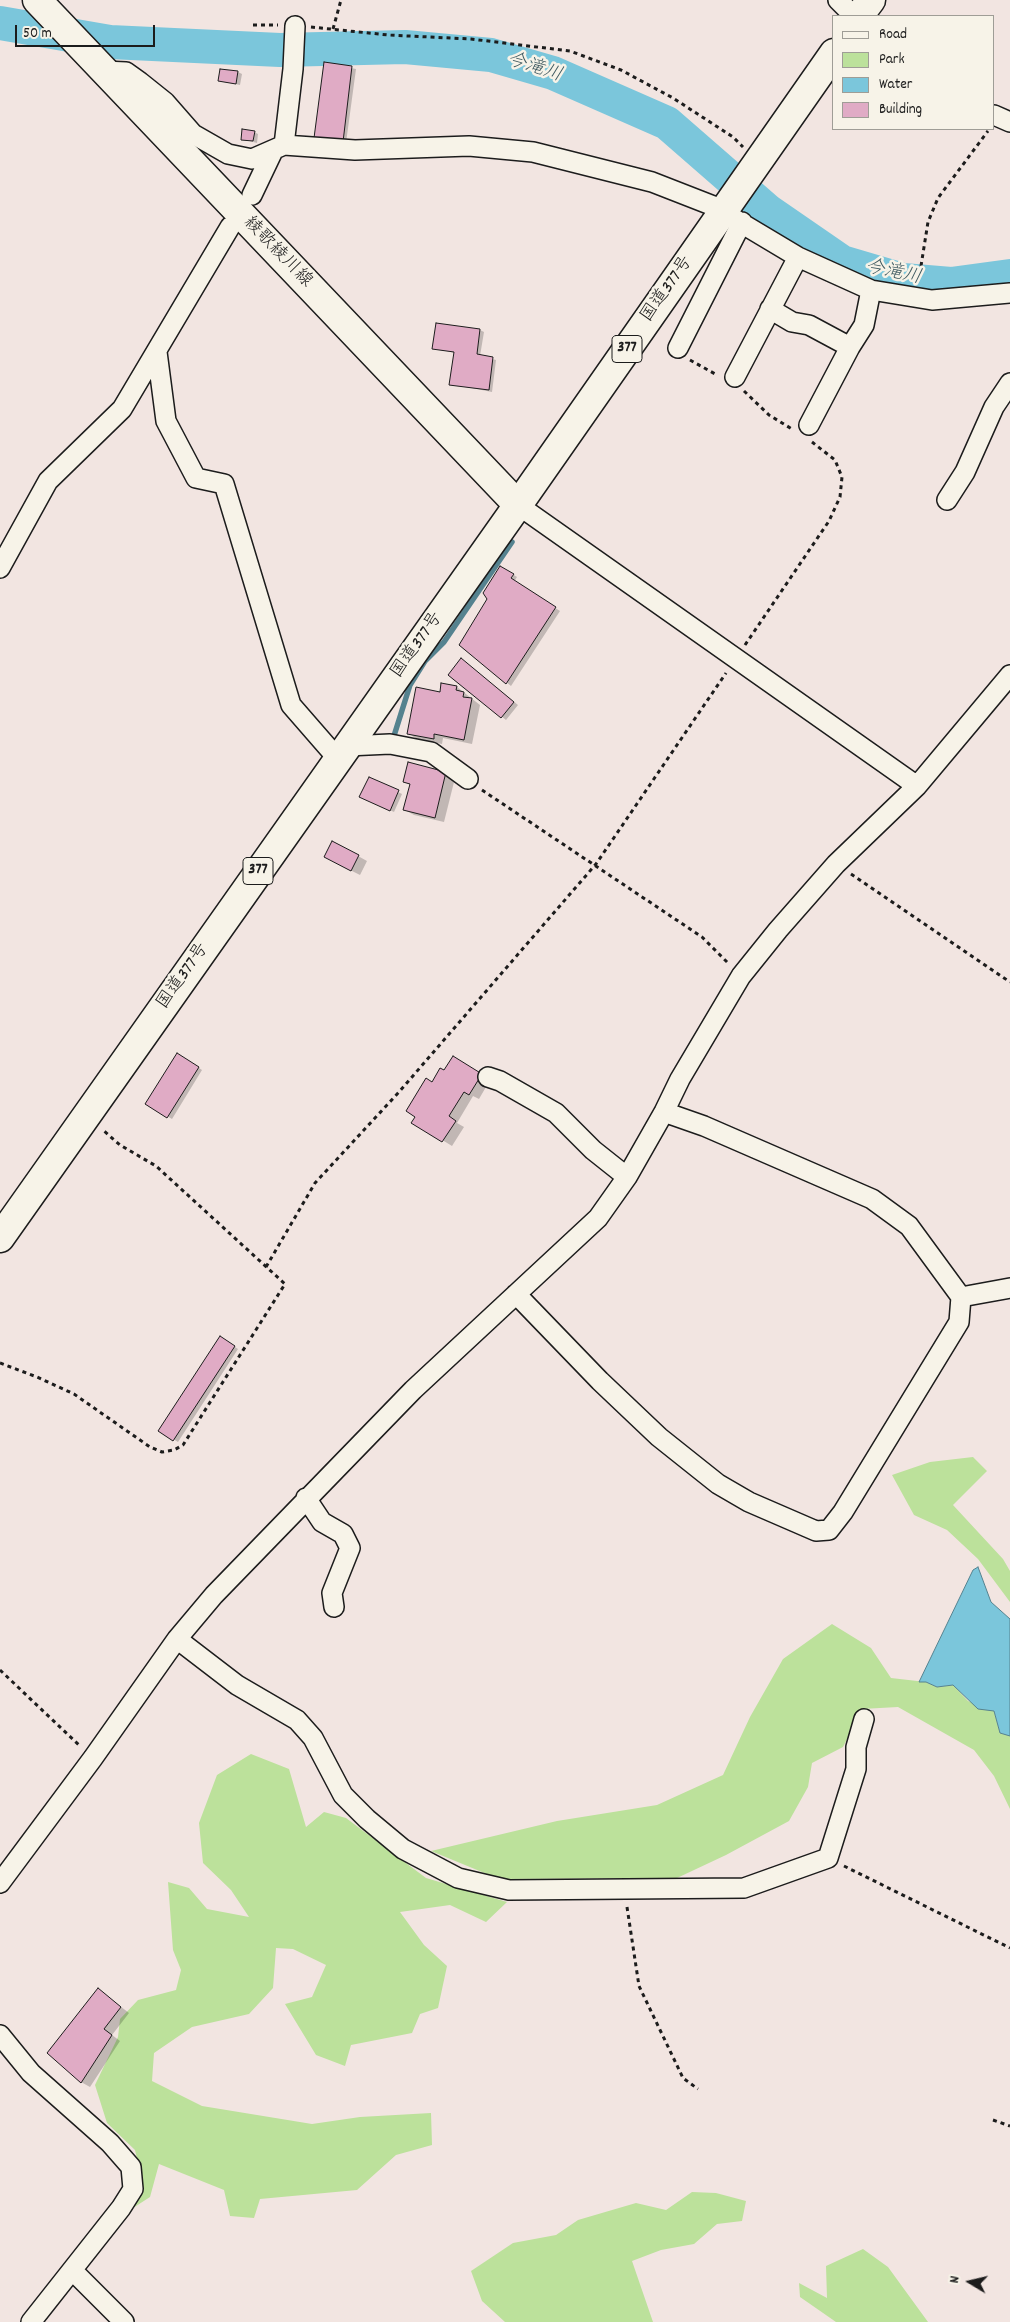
<!DOCTYPE html>
<html>
<head>
<meta charset="utf-8">
<style>
  body { margin:0 }
  #map { position:relative; width:1010px; height:2322px; overflow:hidden; background:#f2e5e1; font-family:Dekko,sans-serif }
  canvas { display:block }
  .legend { position:absolute; left:832px; top:15px; width:162px; height:115px; box-sizing:border-box; background:#f7f3e8; border:1px solid #9f9d96; margin:0; padding:6px 9px; list-style:none; font-size:15px; color:#1c1c1c }
  .legend li { display:flex; align-items:center; gap:10px; height:25px }
  .legend b { width:25px; border:1px solid #9f9d96 }
  .north { position:absolute; left:945px; top:2257px; width:50px; height:50px; -webkit-text-stroke:4px #f7f3e8; paint-order:stroke; rotate:279deg; font-size:14px; font-weight:700; line-height:20px; text-align:center; color:#1c1c1c }
  .north::after { content:''; display:block; margin:auto; width:18px; height:22px; background:#1c1c1c; clip-path:polygon(50% 0,100% 100%,50% 72%,0 100%) }
  .scale { position:absolute; left:15px; top:25px; width:140px; height:22px; box-sizing:border-box; border:2px solid #1c1c1c; border-top:0; padding-left:6px; font-size:15px; line-height:18px; white-space:nowrap; color:#1c1c1c; -webkit-text-stroke:4px #f7f3e8; paint-order:stroke }
</style>
</head>
<body>
<div id="map">
<canvas width="1010" height="2322"></canvas>
<ul class="legend">
<li><b style="height:6px;background:#f7f3e8"></b>Road</li>
<li><b style="height:14px;background:#bce19b"></b>Park</li>
<li><b style="height:14px;background:#7bc6db"></b>Water</li>
<li><b style="height:14px;background:#e0abc5"></b>Building</li>
</ul>
<div class="north">N</div>
<div class="scale">50 m</div>
</div>
<script>
const ctx = document.querySelector('canvas').getContext('2d');
ctx.lineJoin = 'round';
function fill(path, color) { ctx.fillStyle = color; ctx.fill(path, 'evenodd'); }
const shape = rows => new Path2D(rows.map(r => 'M' + r).join(''));
function trace(path, color, width, dash) { ctx.strokeStyle = color; ctx.lineWidth = width; ctx.lineCap = dash ? 'butt' : 'round'; ctx.setLineDash(dash || []); ctx.stroke(path); }
function write(font, color, halo, rows, align = 'center') {
  ctx.font = font + ' Dekko,"Klee One",sans-serif'; ctx.lineWidth = 5; ctx.setLineDash([]); ctx.textBaseline = 'middle'; ctx.strokeStyle = halo; ctx.fillStyle = color; for (const [text, x, y, turn = 0] of rows) {
    ctx.save(); ctx.translate(x, y); ctx.rotate((+turn || 0) * Math.PI / 180); ctx.textAlign = isNaN(turn) ? turn : align; if (halo) ctx.strokeText(text, 0, 0); ctx.fillText(text, 0, 0); ctx.restore();
  }
}
const green = shape([
  [973,1457,987,1471,953,1505,1003,1559,1010,1571,1010,1602,978,1559,947,1530,914,1515,892,1475,930,1462],
  [832,1624,871,1648,891,1678,926,1682,937,1687,953,1685,968,1701,994,1711,1000,1733,1010,1736,1010,1809,994,1776,974,1750,898,1707,862,1709,843,1747,812,1763,808,1787,789,1821,726,1855,677,1878,499,1879,431,1851,557,1821,657,1805,723,1775,750,1717,783,1659],
  [251,1754,289,1769,306,1827,324,1812,346,1818,426,1878,507,1902,486,1922,450,1905,400,1912,424,1945,447,1966,438,2008,420,2014,412,2033,351,2045,345,2066,316,2055,285,2004,312,1997,326,1965,293,1949,276,1948,273,1988,249,2014,192,2027,154,2053,152,2081,202,2106,312,2124,360,2117,431,2113,432,2145,396,2155,357,2190,260,2199,254,2218,230,2216,224,2190,159,2164,150,2197,133,2208,143,2184,135,2150,107,2123,95,2085,118,2037,120,2019,138,2000,176,1990,181,1970,173,1950,168,1882,189,1888,207,1909,249,1917,231,1890,203,1863,199,1823,217,1775],
  [692,2192,716,2193,746,2201,742,2221,717,2224,694,2244,661,2250,632,2261,653,2322,505,2322,482,2301,471,2271,513,2243,556,2235,578,2220,636,2203,666,2210],
  [863,2249,888,2267,928,2322,836,2322,800,2297,799,2283,827,2298,826,2266]
]);
const water = shape([
  [978,1567,991,1602,1010,1619,1010,1736,1000,1733,994,1711,978,1709,953,1685,937,1687,926,1682,919,1682,973,1570,978,1567]
]);
const shadow = shape([
  [325,63,356,69,346,143,320,140],
  [238,72,242,74,240,85,220,81],
  [254,132,258,134,257,143,242,139],
  [480,330,484,332,480,356,496,360,492,392,451,384,455,353,434,348],
  [501,567,517,577,514,582,560,611,511,686,460,645,489,599],
  [465,662,518,705,506,720,449,674],
  [457,687,480,705,472,744,443,738,442,744,417,739,408,733,441,693],
  [446,773,455,778,444,822,414,815,405,810,411,785,405,782],
  [369,778,402,794,394,812,365,799],
  [358,856,367,861,360,875,334,862],
  [177,1054,202,1070,172,1119,146,1103],
  [445,1071,490,1080,479,1099,473,1096,457,1123,464,1127,452,1146,413,1122,432,1083],
  [220,1337,238,1349,178,1442,160,1431],
  [98,1989,129,2013,112,2035,120,2041,90,2087,81,2082]
]);
const stream = shape([
  [393,739,410,685,425,661,444,642,512,542]
]);
const river = shape([
  [0,23,110,42,280,50,405,47,491,55,553,73,667,123,768,211,842,262,903,280,951,284,1010,276]
]);
const building = shape([
  [324,62,352,66,343,142,314,138,324,62],
  [220,69,238,71,236,84,218,81,220,69],
  [242,129,255,131,253,141,241,140,242,129],
  [436,323,480,329,477,354,493,357,489,390,449,385,454,352,432,349,436,323],
  [500,566,514,574,511,578,556,607,506,684,459,645,487,599,483,593,500,566],
  [461,658,514,702,501,718,448,675,461,658],
  [441,683,457,686,456,690,464,692,463,697,472,698,464,740,434,734,434,739,407,734,416,687,440,692,441,683],
  [408,762,446,772,435,818,403,810,410,784,403,782,408,762],
  [369,777,399,790,390,811,359,797,369,777],
  [332,841,359,855,351,871,324,857,332,841],
  [177,1053,199,1067,167,1118,145,1104,177,1053],
  [453,1056,482,1074,469,1095,464,1092,449,1116,456,1121,442,1142,411,1123,415,1117,406,1111,426,1078,432,1082,440,1068,444,1070,453,1056],
  [220,1336,235,1346,173,1441,158,1431,220,1336],
  [98,1988,121,2007,104,2029,112,2035,81,2083,47,2053,98,1988]
]);
const path = shape([
  [253,25,278,25],
  [311,27,388,35,471,39,570,51,621,70,673,98,733,137,743,147],
  [333,29,341,0],
  [921,266,928,222,938,198,988,131],
  [690,360,717,375],
  [744,391,769,415,792,429],
  [745,645,829,521,840,497,842,477,835,460,812,442],
  [482,790,702,937,728,963],
  [851,874,1010,982],
  [266,1267,315,1183,399,1092,596,864,726,673],
  [0,1363,37,1377,74,1394,150,1447,162,1452,174,1450,183,1445,285,1284,156,1166,120,1145,104,1131],
  [0,1670,80,1746],
  [844,1866,1010,1948],
  [627,1907,639,1986,683,2078,698,2089],
  [993,2120,1010,2126]
]);
const street = shape([
  [838,0,854,16],
  [104,71,126,72,140,82,165,102,193,134,228,154,252,159,284,145,355,150,469,146,533,152,652,182,711,205,798,257,871,290,932,300,1010,293],
  [994,115,1010,122],
  [284,145,293,69,295,26],
  [252,195,273,151],
  [770,309,792,322,809,325,850,347],
  [678,348,742,222],
  [157,352,166,421,196,478,224,484,291,705,338,759],
  [735,377,798,257],
  [809,425,850,347,864,325,871,290],
  [947,500,965,472,994,407,1010,383],
  [518,505,917,786],
  [0,568,48,481,122,409,230,227],
  [347,746,390,744,431,752,468,779],
  [488,1077,500,1081,556,1113,593,1150,627,1177],
  [664,1112,704,1126,872,1199,909,1226,961,1297,1010,1288],
  [516,1294,600,1381,659,1437,718,1484,749,1502,816,1531,829,1530,843,1512,959,1322,961,1297],
  [306,1498,322,1522,343,1534,350,1548,332,1593,334,1607],
  [177,1639,237,1685,297,1720,313,1738,343,1795,367,1819,403,1849,458,1878,509,1890,744,1888,828,1858,856,1769,856,1747,864,1719],
  [0,1883,93,1758,177,1639,214,1595,413,1390,598,1218,627,1177,664,1112,680,1079,741,976,778,930,836,864,917,786,1010,675],
  [0,2035,31,2073,110,2143,131,2167,133,2189,121,2208,31,2322],
  [72,2270,124,2322]
]);
const secondary = shape([
  [37,0,518,505]
]);
const highway = shape([
  [859,16,871,0],
  [0,1238,518,505,834,53]
]);
const shields = [
  [627,349,30],
  [258,871,30]
];
const shieldNames = [
  ["377",627,349],
  ["377",258,871]
];
const streetNames = [
  ["綾歌綾川線",277,253,46],
  ["国道377号",668,290,-55],
  ["国道377号",418,646,-55],
  ["国道377号",184,977,-55]
];
const waterNames = [
  ["今滝川",534,69,18],
  ["今滝川",893,274,12]
];
fill(green, '#bce19b');
fill(water, '#7bc6db');
trace(water, '#55828f', 1);
fill(shadow, '#0003');
trace(stream, '#55828f', 5.5);
trace(river, '#7bc6db', 34);
fill(building, '#e0abc5');
trace(building, '#1c1c1c', 1);
trace(street, '#1c1c1c', 22);
trace(secondary, '#1c1c1c', 31);
trace(highway, '#1c1c1c', 31);
trace(path, '#1c1c1c', 3, [4, 4]);
trace(street, '#f7f3e8', 19);
trace(secondary, '#f7f3e8', 28);
trace(highway, '#f7f3e8', 28);
for (const [x, y, w] of shields) { const box = new Path2D(); box.roundRect(x - w / 2, y - 13.5, w, 27, 4); ctx.fillStyle = '#f7f3e8'; ctx.fill(box); trace(box, '#1c1c1c', 1); }
write('bold 16px', '#1c1c1c', null, shieldNames);
write('18px', '#1c1c1c', '#f7f3e8', streetNames);
write('italic 19px', '#3d585f', '#f7f3e8', waterNames);
</script>
</body>
</html>
